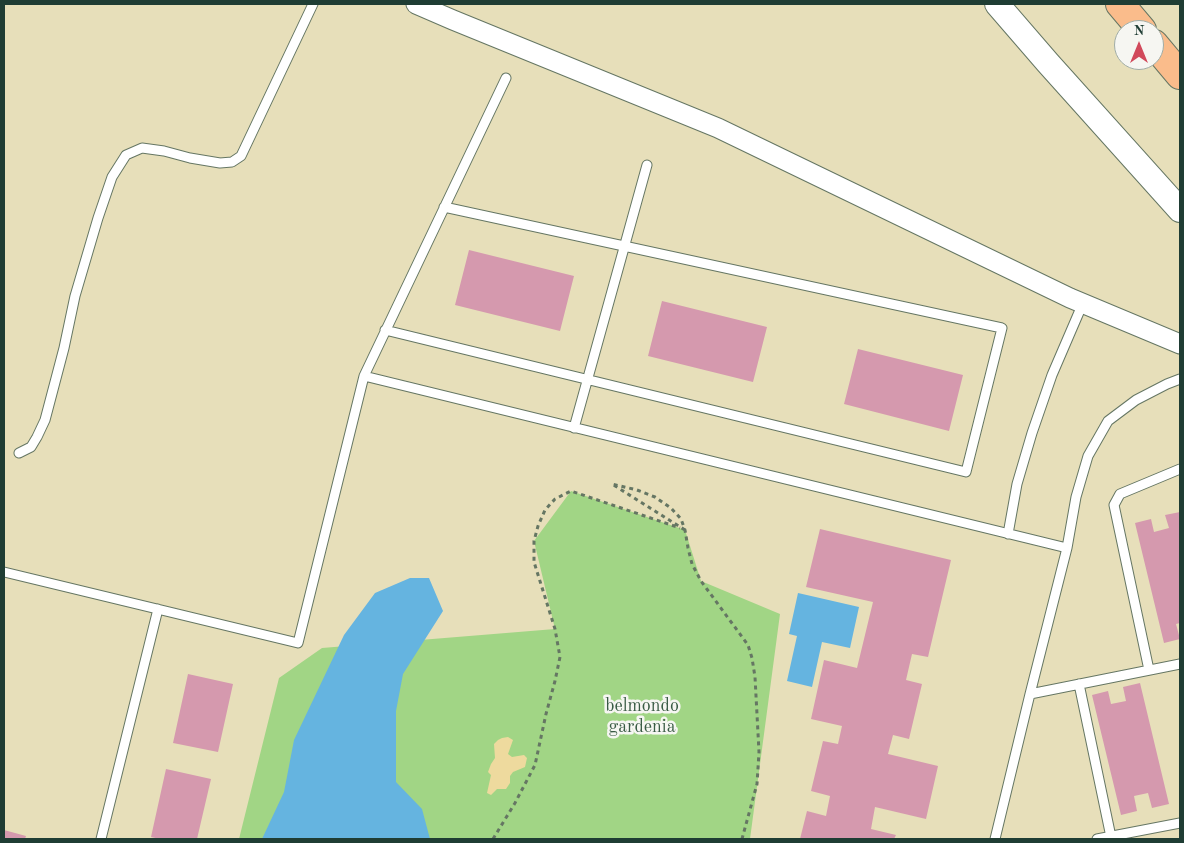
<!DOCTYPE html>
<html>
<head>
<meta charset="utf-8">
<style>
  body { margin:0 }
  #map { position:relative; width:1184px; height:843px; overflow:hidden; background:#e7dfba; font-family:"Old Standard TT",serif }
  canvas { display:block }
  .frame { position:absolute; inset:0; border:5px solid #1f3d34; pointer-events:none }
  .north { position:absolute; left:1114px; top:20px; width:50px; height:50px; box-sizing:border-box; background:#f6f6f2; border:1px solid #a0aca6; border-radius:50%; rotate:0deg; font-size:14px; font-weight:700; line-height:20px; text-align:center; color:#1f3d34 }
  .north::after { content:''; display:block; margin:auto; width:18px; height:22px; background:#d1495b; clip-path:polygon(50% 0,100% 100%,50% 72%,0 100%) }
</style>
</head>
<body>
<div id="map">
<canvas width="1184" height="843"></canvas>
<div class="frame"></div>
<div class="north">N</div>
</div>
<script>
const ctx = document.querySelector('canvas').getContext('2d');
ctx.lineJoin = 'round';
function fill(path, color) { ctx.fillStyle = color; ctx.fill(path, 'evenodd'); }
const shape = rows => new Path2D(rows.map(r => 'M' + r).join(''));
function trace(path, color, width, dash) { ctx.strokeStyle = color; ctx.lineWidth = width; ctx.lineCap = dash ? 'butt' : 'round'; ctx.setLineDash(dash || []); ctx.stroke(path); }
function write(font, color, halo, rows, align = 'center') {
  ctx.font = font + ' "Old Standard TT",serif'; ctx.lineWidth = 5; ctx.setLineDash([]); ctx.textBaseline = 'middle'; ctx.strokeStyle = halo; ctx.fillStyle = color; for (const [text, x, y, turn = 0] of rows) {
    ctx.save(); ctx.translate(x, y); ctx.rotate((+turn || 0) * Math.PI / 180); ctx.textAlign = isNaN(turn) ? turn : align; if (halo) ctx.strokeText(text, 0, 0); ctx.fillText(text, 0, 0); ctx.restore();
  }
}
const green = shape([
  [571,491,685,530,701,581,780,614,750,839,239,839,279,678,322,648,555,629,534,541]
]);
const sand = shape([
  [508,737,513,740,508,754,512,757,524,755,527,758,525,767,513,772,510,776,510,783,506,789,497,789,491,795,487,793,491,775,488,772,491,764,495,758,494,744,498,740,502,738]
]);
const water = shape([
  [410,578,429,578,443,611,403,674,396,711,396,782,422,809,430,839,262,839,284,792,294,740,344,635,375,593],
  [798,593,859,607,850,648,822,642,812,687,787,681,797,636,789,634]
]);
const building = shape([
  [469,250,574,276,560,331,455,305],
  [662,301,767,327,753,382,648,356],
  [858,349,963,375,949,431,844,404],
  [1180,512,1180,623,1176,624,1180,639,1164,643,1135,523,1151,519,1154,532,1169,528,1165,515],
  [820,529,951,560,928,657,912,654,906,680,922,684,909,739,893,735,888,754,938,766,926,819,875,807,871,829,896,835,894,839,800,839,807,811,826,816,830,796,811,791,823,741,838,744,842,726,811,719,824,660,857,668,873,602,806,587],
  [188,674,233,684,218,752,173,743],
  [1140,683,1169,804,1152,808,1148,793,1134,796,1137,811,1121,815,1092,695,1108,691,1111,704,1126,701,1123,687],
  [166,769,211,779,197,839,160,839,151,837],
  [4,830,26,836,25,839,4,839]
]);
const path = shape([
  [685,530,612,484,637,490,655,497,671,508,681,519,685,530,688,548,692,564,701,581,748,645,752,658,755,677,759,752,757,784,742,839],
  [493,839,515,803,535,765,546,714,555,681,560,657,555,629,534,562,534,541,538,526,545,510,555,499,571,491,680,528]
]);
const service = shape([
  [385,330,966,472,1002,328,444,207],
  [364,376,506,78],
  [574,428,647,165],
  [19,453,31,447,37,437,45,420,64,348,75,296,98,218,112,177,126,155,142,148,164,151,190,158,220,163,232,162,241,156,313,4],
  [1008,534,1017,484,1032,433,1052,375,1083,303],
  [4,572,298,643,364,376,1067,548],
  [1149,670,1114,505,1120,494,1180,469],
  [1079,684,1111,837],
  [1030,694,1180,664],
  [101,839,158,609],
  [995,839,1030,694,1067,548,1076,497,1088,456,1108,421,1136,400,1167,384,1180,379],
  [1097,839,1180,823]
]);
const minor = shape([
  [416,4,453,20,718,128,1070,298,1180,344]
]);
const tertiary = shape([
  [997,4,1048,63,1180,210]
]);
const motorway = shape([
  [1120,4,1142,30],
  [1154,44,1180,75]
]);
const parkNames = [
  ["belmondo",642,706],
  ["gardenia",642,727]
];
fill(green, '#a1d585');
fill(sand, '#eeda9e');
fill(water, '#65b4e0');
fill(building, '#d599ae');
trace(service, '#657663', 11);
trace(minor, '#657663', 21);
trace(tertiary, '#657663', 26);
trace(motorway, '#657663', 30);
trace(path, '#657663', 3, [4, 4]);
trace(service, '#fff', 9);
trace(minor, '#fff', 19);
trace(tertiary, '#fff', 24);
trace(motorway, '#fabc8b', 28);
write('18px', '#395b44', '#f6f6f2', parkNames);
</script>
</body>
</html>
